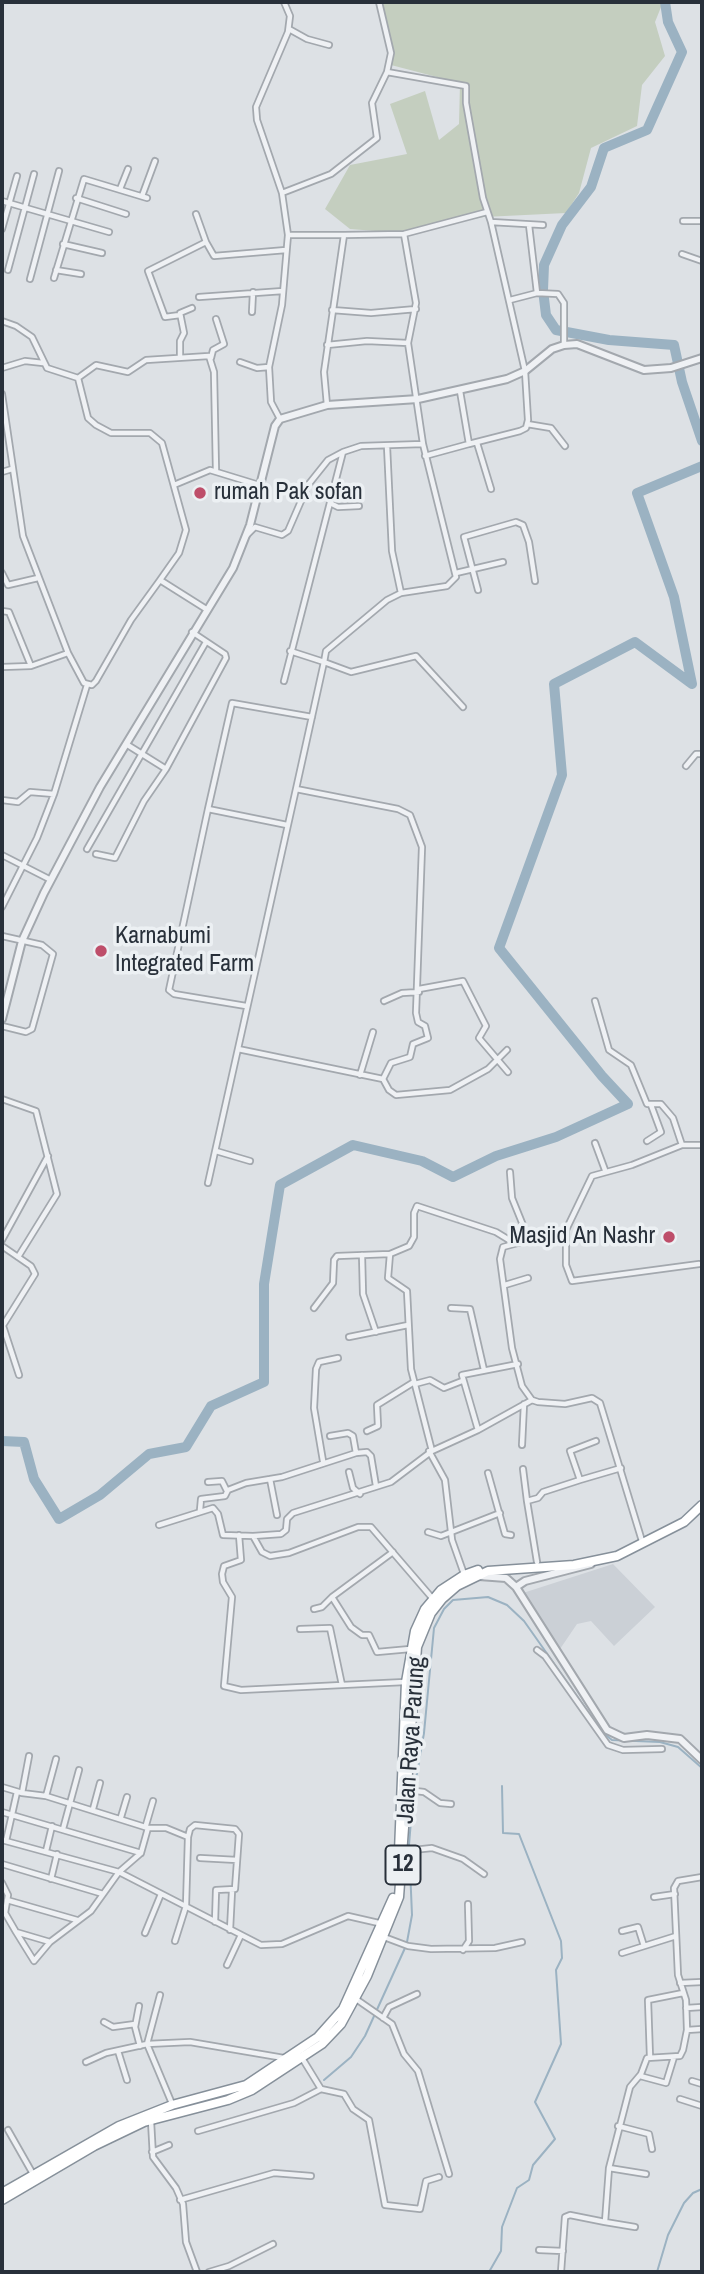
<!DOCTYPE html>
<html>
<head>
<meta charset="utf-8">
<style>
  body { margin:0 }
  #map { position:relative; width:704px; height:2274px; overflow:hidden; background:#dde1e5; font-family:"Archivo Narrow",sans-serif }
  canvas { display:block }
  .frame { position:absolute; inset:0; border:4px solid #28303a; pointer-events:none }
</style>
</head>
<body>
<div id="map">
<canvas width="704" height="2274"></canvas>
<div class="frame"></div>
</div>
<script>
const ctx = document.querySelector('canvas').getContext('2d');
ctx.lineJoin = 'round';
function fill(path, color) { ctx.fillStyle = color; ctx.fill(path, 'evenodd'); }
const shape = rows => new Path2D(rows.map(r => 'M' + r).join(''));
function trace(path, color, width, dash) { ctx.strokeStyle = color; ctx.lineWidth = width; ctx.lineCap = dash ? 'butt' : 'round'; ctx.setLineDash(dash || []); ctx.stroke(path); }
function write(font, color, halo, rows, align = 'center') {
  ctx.font = font + ' "Archivo Narrow",sans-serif'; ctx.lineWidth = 7; ctx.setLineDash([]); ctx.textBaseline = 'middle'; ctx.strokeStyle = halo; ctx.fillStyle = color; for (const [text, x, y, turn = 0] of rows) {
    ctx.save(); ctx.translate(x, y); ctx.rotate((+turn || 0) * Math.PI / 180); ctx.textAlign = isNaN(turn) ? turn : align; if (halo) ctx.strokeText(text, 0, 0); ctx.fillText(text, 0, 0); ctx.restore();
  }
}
const built = shape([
  [613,1564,655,1607,614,1646,591,1621,577,1624,560,1649,523,1593]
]);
const green = shape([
  [381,2,663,2,655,22,665,56,642,85,637,126,591,148,579,193,566,213,484,217,401,233,350,229,325,209,350,165,407,154,390,104,425,91,439,140,459,124,460,83,391,65]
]);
const stream = shape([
  [407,1942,412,1915,409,1845,413,1796,424,1733,434,1628,444,1609,453,1600,488,1597,507,1605,524,1621,603,1733,612,1740,660,1742,678,1747,702,1768],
  [324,2080,351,2057,365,2036,405,1948],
  [489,2272,501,2251,502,2227,517,2188,529,2180,533,2165,555,2139,535,2102,561,2044,556,1970,562,1958,561,1941,519,1834,503,1833,502,1786],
  [657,2272,668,2235,684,2203,693,2193,702,2189]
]);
const river = shape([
  [665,2,668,22,682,52,647,130,604,148,591,187,562,225,544,265,543,290,546,315,556,330,609,340,674,345,682,382,702,441],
  [2,1441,24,1442,34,1479,59,1519,100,1495,149,1454,186,1447,211,1406,264,1382,264,1284,280,1185,353,1145,422,1161,453,1177,496,1156,556,1137,628,1104,602,1076,499,948,562,775,554,684,635,642,692,684,674,597,637,493,702,466]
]);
const minor = shape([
  [289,29,307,39,329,45],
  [387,72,466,86,466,103,483,198,491,222,525,371,528,420,526,428,520,431,469,444],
  [120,189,128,169],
  [282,193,331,174,377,138,372,103,387,72,391,53,379,2],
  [142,196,155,161],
  [76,198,126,214],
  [2,201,109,232],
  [196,214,206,242],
  [683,221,702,221],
  [491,222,543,225],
  [529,225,537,293],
  [2,229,17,176],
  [288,235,344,235,324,372,327,405],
  [344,235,404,234,487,212],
  [63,244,102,253],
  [682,254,702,261],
  [8,270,34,174],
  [56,270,81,274],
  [54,278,84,179,147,198],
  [30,279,59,171],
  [199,297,283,291],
  [510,300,537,293,558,294,564,303,564,345],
  [332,310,371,313,416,309],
  [252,312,253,292],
  [180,315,165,317,148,271,206,242,214,256,286,250],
  [2,321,16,326,32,337,47,368,78,378],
  [327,345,367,341,408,343],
  [180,357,180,341,184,333,180,313,192,308],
  [211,358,213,350,224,344,216,319],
  [240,362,257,368,269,367],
  [2,368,25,361,43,363],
  [78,378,88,418,96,425,111,433,150,433,162,443,186,530,179,553,160,580],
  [78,378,96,365,128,372,146,360,209,356,214,372,216,471],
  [2,394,23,536,68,653,84,683,92,685,96,681,131,620,160,580,206,609],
  [280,419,271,402,269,367,282,305,288,235,282,193,257,120,256,107,288,32,290,16,284,2],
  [527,424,551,428,565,446],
  [477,443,491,489],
  [387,446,392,551,401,593],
  [425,456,469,444,460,391],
  [2,472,12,469],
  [174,485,210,470,259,485],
  [330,503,338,507,359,506],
  [247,535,255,527,282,535,288,531,308,485,328,460,343,452],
  [2,573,8,585,38,578],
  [456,573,503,562],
  [478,590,464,537,516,522,523,525,529,542,535,581],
  [2,611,9,612,31,666,68,653],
  [290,651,324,662,326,651,387,600,401,593,447,586,456,577,423,444,408,343,416,303,404,234],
  [2,667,31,666],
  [284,681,343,452,361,446,423,444],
  [686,766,696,754,702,754],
  [166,769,226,658,225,654,192,632],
  [2,800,18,802,30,792,54,794],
  [208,809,232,703,312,717],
  [87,849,206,642],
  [96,854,115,858,144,801,166,769,126,744],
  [2,855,51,880],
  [2,907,37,838,54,794,87,685],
  [2,936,42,945,53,954,32,1029,26,1032,2,1026],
  [419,989,463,981,486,1026,479,1038,508,1072],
  [384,1001,402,993,419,992],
  [595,1001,609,1050,631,1065,647,1104,661,1104,673,1118,682,1145],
  [246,1006,174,994,169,990,208,809,287,825],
  [238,1049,383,1079,389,1090,396,1095,450,1090,488,1069,507,1050],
  [360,1075,373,1032],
  [383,1079,391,1063,410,1057,413,1044,428,1038,425,1026,418,1022,416,1013,422,847,410,815,398,809,296,789,324,662,351,672,416,656,463,707],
  [2,1099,36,1111,57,1194,18,1257],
  [647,1141,661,1132,651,1105],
  [595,1143,605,1170],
  [216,1151,250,1161],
  [510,1172,512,1198,529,1240,503,1247,500,1259,512,1348,522,1386,532,1400,538,1402,565,1404,592,1398,600,1403,642,1541],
  [208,1183,296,789],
  [566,1231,566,1265,572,1281,699,1264],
  [2,1240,48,1156],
  [529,1240,566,1230,592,1176,632,1165,682,1145,702,1145],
  [2,1246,31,1266,35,1274,2,1327],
  [362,1255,363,1294,376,1332],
  [505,1285,528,1278],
  [314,1308,333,1283,334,1260,337,1256,390,1254,409,1246,414,1237,414,1213,417,1206,496,1232,514,1243],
  [451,1308,470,1309,484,1370],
  [3,1326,19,1375],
  [349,1337,408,1325],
  [415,1384,430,1380,444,1388,462,1381],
  [478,1430,532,1400],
  [367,1431,378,1426,377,1405,414,1382],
  [330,1436,348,1433,353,1436,356,1453,367,1452,371,1456,376,1486],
  [522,1445,524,1404],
  [429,1451,445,1480,452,1540,464,1574],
  [432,1451,478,1430,462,1375,518,1364],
  [323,1461,314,1408,316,1369,319,1362,338,1358],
  [523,1469,527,1501],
  [349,1472,353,1488,360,1494],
  [488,1473,505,1534,511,1535],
  [270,1479,277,1515],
  [580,1480,621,1468],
  [208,1482,222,1481,227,1491],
  [200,1510,201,1499,225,1496,228,1490,246,1483,282,1477,356,1453],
  [159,1525,213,1508,218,1514,223,1535,253,1536,262,1552,270,1556,289,1553,358,1527,371,1527,433,1599],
  [428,1532,441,1536,500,1513],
  [239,1535,241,1560,224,1566,222,1574,223,1582,232,1597,224,1686,241,1690,342,1685],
  [253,1536,281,1534,286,1530,287,1519,293,1513,391,1482,432,1451,411,1369,407,1291,388,1278,390,1254],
  [537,1562,527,1501,538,1498,543,1492,580,1480,570,1451,596,1441],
  [332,1597,393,1552],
  [314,1609,322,1607,332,1597,351,1627,362,1635,369,1635,377,1652,410,1649],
  [300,1629,330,1628,342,1685,405,1682],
  [537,1650,545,1656,608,1745,623,1750,662,1749],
  [2,1787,22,1793,46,1796,148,1828],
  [407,1790,424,1792,440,1803,451,1804],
  [22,1793,29,1756],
  [46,1796,56,1759],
  [93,1809,100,1783],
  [2,1812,141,1853],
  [121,1817,127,1797],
  [146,1825,153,1801],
  [63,1829,79,1770],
  [2,1840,119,1872,141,1853,148,1828,166,1828,188,1837,190,1829,195,1825,235,1829,239,1834,235,1889,216,1890,215,1922],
  [6,1841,17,1792],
  [46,1851,52,1826],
  [200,1858,237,1860],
  [404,1860,413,1859,413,1850,432,1848,463,1859,484,1874],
  [2,1864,103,1894],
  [51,1879,57,1854],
  [2,1883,8,1895,5,1913,16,1932,50,1942,91,1911,119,1872,261,1945,282,1944,348,1916,383,1924],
  [654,1897,675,1894],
  [7,1900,77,1920],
  [230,1930,232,1891],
  [622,1931,638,1927,644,1946],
  [16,1932,34,1961,50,1942],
  [145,1933,161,1894],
  [384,1937,408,1946,431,1949,495,1948,522,1942],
  [175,1941,186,1906,188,1837],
  [463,1950,469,1941,468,1904],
  [622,1953,676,1936],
  [227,1965,241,1935],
  [680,1983,702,1982],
  [160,1995,147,2044,190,2042,284,2058],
  [356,1999,392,2024,404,2054,418,2071,449,2174],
  [139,2006,135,2027,140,2046],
  [686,2008,702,2007],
  [383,2018,389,2007,417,1994],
  [104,2022,113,2027,135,2024],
  [687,2030,702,2029],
  [118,2051,127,2080],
  [650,2057,648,2000,683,1993],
  [302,2058,321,2089,344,2094,353,2109,369,2120,385,2205,420,2209,426,2181,439,2177],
  [86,2062,106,2053,147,2044,173,2106],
  [640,2076,666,2083,674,2057],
  [692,2081,702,2084],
  [680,2099,702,2106],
  [151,2121,153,2157,176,2188,183,2204,186,2242,197,2272],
  [618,2126,649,2134,652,2149],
  [8,2130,33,2174],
  [198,2131,294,2103,321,2089],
  [152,2152,169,2145],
  [609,2168,646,2174],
  [180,2200,274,2173,311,2176],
  [605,2222,635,2227],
  [539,2250,563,2251],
  [209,2272,229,2266,273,2244],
  [561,2272,565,2217,570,2215,605,2222,609,2168,630,2087,641,2074,647,2058,680,2056,683,2050,687,2030,686,2000,678,1975,674,1888,678,1881,702,1877]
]);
const tertiary = shape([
  [2,1019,22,941,44,893,100,787,233,568,250,525,275,426,280,419,327,405,418,399,507,379,525,371,552,349,564,345,577,344,644,370,671,368,702,358],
  [479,1576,506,1578,516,1587,607,1730,624,1738,647,1735,680,1739,702,1760],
  [516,1587,525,1581,591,1564]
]);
const trunk = shape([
  [399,1851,406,1682,415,1631,425,1609,441,1590,464,1575,478,1570],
  [2,2193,119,2126,172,2105,246,2085,318,2037,343,2009,393,1898],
  [2,2200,94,2146,144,2122,228,2100,252,2090,322,2044,341,2024,367,1976,399,1897,417,1647,431,1613,442,1599,457,1586,488,1571,574,1565,617,1556,684,1522,702,1505]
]);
const markers = [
  [200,493,7,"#be4e6a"],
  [101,951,7,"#be4e6a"],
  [669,1237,7,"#be4e6a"]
];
const shields = [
  [403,1865,35]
];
const shieldNames = [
  ["12",403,1865]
];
const poiNames = [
  ["rumah Pak sofan",214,493],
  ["Karnabumi",115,937],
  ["Integrated Farm",115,965],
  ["Masjid An Nashr",655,1237,"right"]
];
const streetNames = [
  ["Jalan Raya Parung",412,1740,-86]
];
fill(built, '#cbd0d6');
fill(green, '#c4cebf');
trace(stream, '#9bb2c2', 2);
trace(river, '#9bb2c2', 10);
trace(minor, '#a3a8ae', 8);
trace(tertiary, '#a3a8ae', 10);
trace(trunk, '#86909a', 11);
trace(minor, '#eff1f4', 4.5);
trace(tertiary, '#eff1f4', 6);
trace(trunk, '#fff', 8);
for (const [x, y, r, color] of markers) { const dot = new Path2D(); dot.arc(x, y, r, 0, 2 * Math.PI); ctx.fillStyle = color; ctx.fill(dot); trace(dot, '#ecf0f3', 2.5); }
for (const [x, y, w] of shields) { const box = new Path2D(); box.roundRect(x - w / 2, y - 19.5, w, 39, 5); ctx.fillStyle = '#ecf0f3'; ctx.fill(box); trace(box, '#28303a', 2); }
write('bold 23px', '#28303a', null, shieldNames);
write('24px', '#28303a', '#ecf0f3', poiNames, 'left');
write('24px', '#28303a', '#ecf0f3', streetNames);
</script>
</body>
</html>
